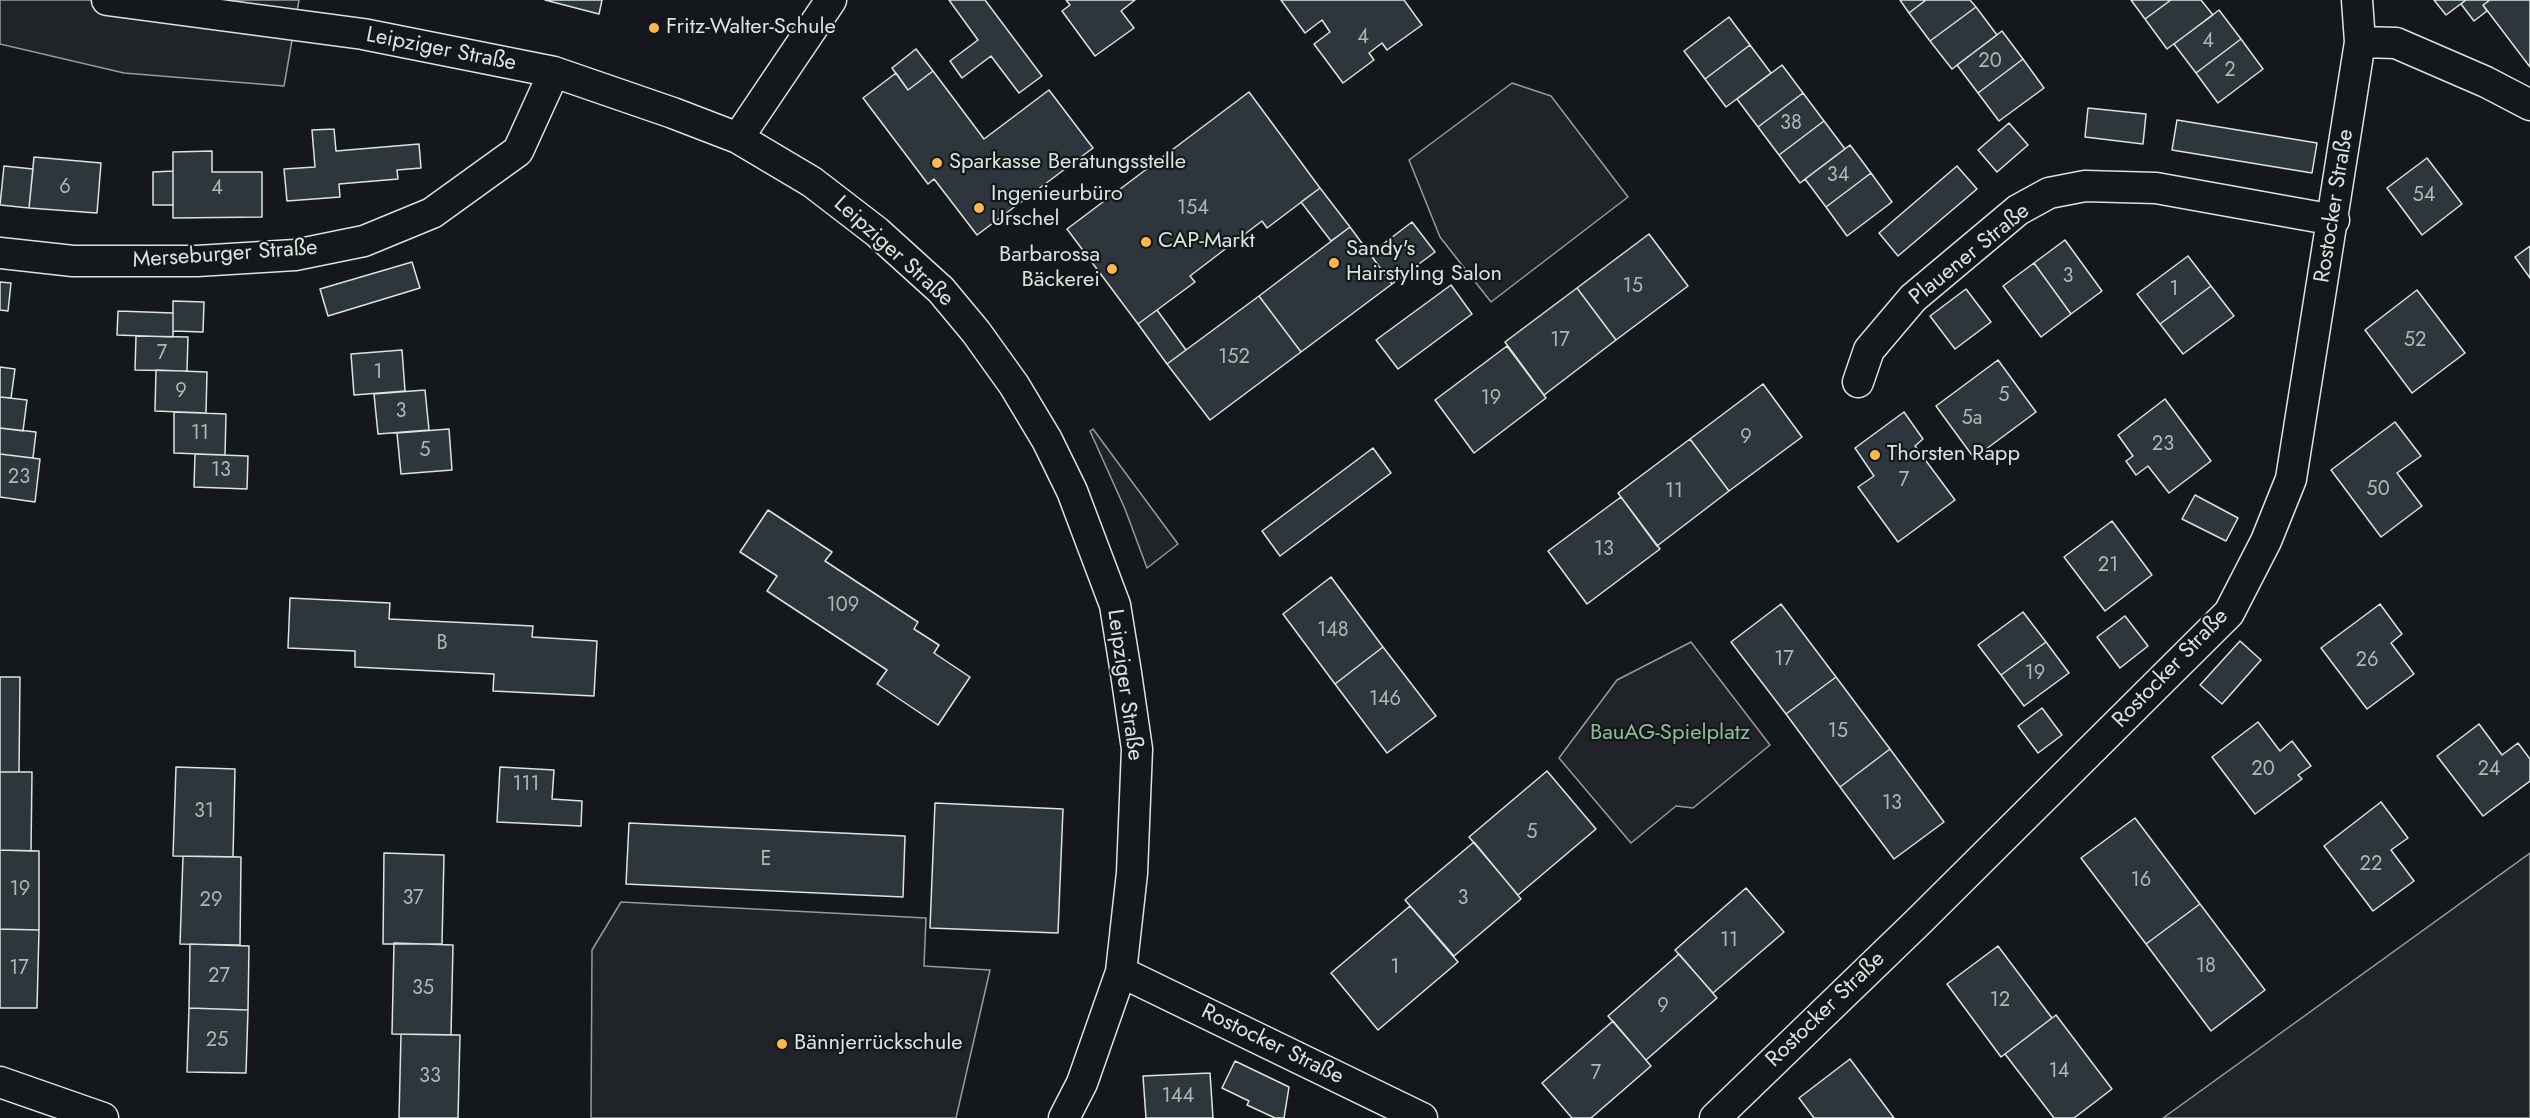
<!DOCTYPE html>
<html>
<head>
<meta charset="utf-8">
<style>
  body { margin:0 }
  canvas { display:block; background:#14181c }
</style>
</head>
<body>
<canvas width="2530" height="1118"></canvas>
<script>
const ctx = document.querySelector('canvas').getContext('2d');
ctx.lineJoin = 'round';
function fill(path, color) { ctx.fillStyle = color; ctx.fill(path, 'evenodd'); }
const shape = rows => new Path2D(rows.map(r => 'M' + r).join(''));
function trace(path, color, width, dash) { ctx.strokeStyle = color; ctx.lineWidth = width; ctx.lineCap = dash ? 'butt' : 'round'; ctx.setLineDash(dash || []); ctx.stroke(path); }
function write(font, color, halo, rows, align = 'center') {
  ctx.font = font + ' Jost,sans-serif'; ctx.lineWidth = 4.5; ctx.setLineDash([]); ctx.textBaseline = 'middle'; ctx.strokeStyle = halo; ctx.fillStyle = color; for (const [text, x, y, turn = 0] of rows) {
    ctx.save(); ctx.translate(x, y); ctx.rotate((+turn || 0) * Math.PI / 180); ctx.textAlign = isNaN(turn) ? turn : align; if (halo) ctx.strokeText(text, 0, 0); ctx.fillText(text, 0, 0); ctx.restore();
  }
}
const green = shape([
  [0,0,299,0,284,86,124,73,0,44,0,0],
  [1512,83,1551,96,1628,197,1491,302,1440,237,1409,160,1512,83],
  [1093,429,1178,544,1147,568,1125,509,1090,431,1093,429],
  [1691,642,1770,745,1693,808,1676,806,1631,843,1559,758,1617,680,1691,642],
  [2530,853,2530,1118,2163,1118,2530,853],
  [621,902,926,918,924,966,990,970,956,1118,591,1118,592,950,621,902]
]);
const building = shape([
  [545,0,602,0,599,14,545,0],
  [949,0,985,0,1042,76,1019,93,991,56,962,78,950,61,978,40,949,0],
  [1066,0,1135,0,1121,11,1134,28,1095,56,1062,11,1070,5,1066,0],
  [1281,0,1404,0,1422,25,1387,50,1382,43,1369,53,1374,60,1343,83,1314,44,1330,32,1322,20,1305,33,1281,0],
  [1900,0,1926,0,1909,13,1900,0],
  [1926,0,1970,0,1976,7,1930,41,1909,13,1926,0],
  [2131,0,2171,0,2145,19,2131,0],
  [2171,0,2201,0,2213,15,2167,49,2145,19,2171,0],
  [2434,0,2466,0,2446,15,2434,0],
  [2466,0,2490,0,2483,5,2487,11,2474,21,2461,4,2466,0],
  [2490,0,2530,0,2530,67,2483,5,2490,0],
  [1976,7,1997,35,1952,69,1930,41,1976,7],
  [2219,10,2241,39,2196,73,2174,44,2219,10],
  [1729,17,1750,45,1705,79,1684,51,1729,17],
  [2002,31,2023,59,1978,93,1957,65,2002,31],
  [2241,39,2263,69,2218,103,2196,73,2241,39],
  [1750,45,1771,73,1726,107,1705,79,1750,45],
  [916,49,933,71,908,90,892,68,916,49],
  [2023,59,2044,88,1999,121,1978,93,2023,59],
  [1782,65,1803,93,1758,127,1737,99,1782,65],
  [933,71,984,139,1049,90,1093,148,977,235,934,179,928,184,863,98,896,73,908,90,933,71],
  [1249,92,1320,188,1267,228,1262,221,1190,276,1195,282,1138,324,1067,229,1249,92],
  [1803,93,1824,121,1779,155,1758,127,1803,93],
  [2088,108,2146,114,2143,144,2085,137,2088,108],
  [2177,120,2317,143,2312,173,2172,150,2177,120],
  [1824,121,1845,149,1800,183,1779,155,1824,121],
  [2009,123,2028,145,1997,172,1978,150,2009,123],
  [334,129,336,151,419,144,421,168,397,170,398,179,339,184,340,197,287,201,284,169,315,167,312,130,334,129],
  [1850,145,1871,173,1826,207,1805,179,1850,145],
  [212,151,212,172,262,172,262,217,173,218,173,152,212,151],
  [34,157,101,163,97,213,29,208,34,157],
  [2427,158,2462,204,2422,235,2387,188,2427,158],
  [4,166,33,169,29,208,0,205,4,166],
  [1957,166,1977,189,1898,256,1879,233,1957,166],
  [173,171,173,205,153,205,153,172,173,171],
  [1871,173,1892,202,1847,236,1826,207,1871,173],
  [1320,188,1350,227,1331,241,1301,202,1320,188],
  [1412,222,1435,252,1392,284,1370,254,1412,222],
  [1350,227,1392,284,1301,352,1259,296,1350,227],
  [1649,234,1688,286,1616,340,1577,288,1649,234],
  [2065,240,2102,291,2071,314,2034,263,2065,240],
  [2530,246,2530,278,2515,257,2530,246],
  [2188,256,2211,286,2160,324,2137,294,2188,256],
  [412,262,420,288,328,316,320,289,412,262],
  [2034,263,2071,314,2041,337,2003,286,2034,263],
  [0,282,11,283,8,311,0,310,0,282],
  [1451,285,1472,314,1398,369,1376,340,1451,285],
  [2211,286,2234,316,2183,354,2160,324,2211,286],
  [1577,288,1616,340,1544,395,1505,342,1577,288],
  [1966,289,1991,322,1955,349,1930,316,1966,289],
  [2417,290,2465,353,2412,393,2365,330,2417,290],
  [1259,296,1301,352,1210,420,1167,364,1259,296],
  [173,301,204,302,203,332,173,331,173,301],
  [1157,310,1186,350,1167,364,1138,324,1157,310],
  [118,311,173,313,173,337,117,335,118,311],
  [136,336,188,337,187,371,135,370,136,336],
  [1507,346,1546,398,1474,453,1435,400,1507,346],
  [402,350,405,391,354,395,351,354,402,350],
  [1998,360,2036,412,1974,458,1936,406,1998,360],
  [0,367,15,369,11,398,0,397,0,367],
  [156,370,207,372,206,413,155,411,156,370],
  [1763,384,1802,437,1729,491,1690,439,1763,384],
  [425,390,429,430,378,434,374,394,425,390],
  [0,397,27,400,23,431,0,428,0,397],
  [2165,399,2211,461,2169,493,2148,466,2136,475,2126,461,2133,456,2118,435,2165,399],
  [174,412,226,414,225,455,174,453,174,412],
  [1904,412,1923,439,1915,446,1955,500,1898,542,1858,487,1874,476,1855,448,1904,412],
  [2395,422,2421,456,2397,473,2422,506,2381,537,2331,470,2395,422],
  [0,428,36,432,33,458,0,454,0,428],
  [449,429,452,470,401,474,397,433,449,429],
  [1690,439,1729,491,1657,546,1618,493,1690,439],
  [1373,448,1391,473,1280,556,1262,531,1373,448],
  [0,454,40,459,35,502,0,497,0,454],
  [195,454,248,456,247,489,194,487,195,454],
  [2195,495,2238,518,2226,541,2182,519,2195,495],
  [1621,497,1660,549,1587,604,1548,551,1621,497],
  [768,510,832,552,825,561,918,622,914,629,939,645,934,653,970,677,938,725,877,684,887,670,767,591,777,576,740,552,768,510],
  [2112,521,2152,575,2105,611,2064,557,2112,521],
  [1331,577,1383,647,1335,684,1283,614,1331,577],
  [290,598,390,603,389,619,533,626,532,637,597,641,594,696,493,691,494,674,355,667,355,651,288,648,290,598],
  [1781,604,1836,677,1786,714,1731,642,1781,604],
  [2380,604,2402,634,2391,643,2414,674,2367,709,2321,648,2380,604],
  [2023,612,2046,642,2001,675,1978,645,2023,612],
  [2125,616,2148,646,2120,668,2097,637,2125,616],
  [2240,641,2261,660,2222,704,2200,685,2240,641],
  [2046,642,2069,673,2024,706,2001,675,2046,642],
  [1383,647,1436,716,1387,753,1335,684,1383,647],
  [0,677,20,677,19,772,0,772,0,677],
  [1836,677,1890,749,1840,787,1786,714,1836,677],
  [2042,708,2062,735,2038,753,2018,726,2042,708],
  [2258,722,2280,751,2292,741,2311,766,2298,775,2302,779,2255,814,2212,757,2258,722],
  [2479,724,2502,755,2518,743,2530,759,2530,781,2483,816,2437,756,2479,724],
  [1890,749,1944,822,1894,859,1840,787,1890,749],
  [176,767,235,769,233,857,173,856,176,767],
  [500,767,554,770,552,799,582,801,581,826,497,822,500,767],
  [1547,771,1596,829,1518,895,1469,837,1547,771],
  [0,772,32,772,31,851,0,850,0,772],
  [2381,802,2408,838,2391,850,2414,881,2373,911,2324,846,2381,802],
  [935,803,1063,809,1058,933,930,928,935,803],
  [2135,818,2200,904,2146,944,2081,858,2135,818],
  [629,823,905,836,903,897,626,884,629,823],
  [1474,842,1521,899,1454,956,1405,900,1474,842],
  [0,850,39,851,39,930,0,929,0,850],
  [384,853,444,855,442,944,383,944,384,853],
  [183,856,241,857,240,945,180,944,183,856],
  [1746,888,1784,932,1713,993,1675,950,1746,888],
  [2200,904,2265,990,2211,1031,2146,944,2200,904],
  [1410,906,1458,962,1378,1030,1331,973,1410,906],
  [0,929,39,930,37,1008,0,1008,0,929],
  [394,943,453,945,451,1035,392,1034,394,943],
  [190,944,249,946,248,1010,189,1008,190,944],
  [1998,946,2052,1018,2001,1057,1947,984,1998,946],
  [1679,954,1717,998,1646,1060,1608,1016,1679,954],
  [189,1008,248,1010,246,1073,187,1072,189,1008],
  [2056,1015,2112,1089,2074,1118,2054,1118,2005,1054,2056,1015],
  [1613,1021,1651,1066,1591,1118,1572,1118,1542,1083,1613,1021],
  [401,1034,460,1035,458,1118,399,1118,401,1034],
  [1850,1059,1894,1118,1814,1118,1799,1098,1850,1059],
  [1235,1061,1289,1087,1284,1118,1275,1118,1247,1105,1249,1101,1222,1088,1235,1061],
  [1210,1073,1213,1118,1146,1118,1143,1076,1210,1073]
]);
const street = shape([
  [107,0,363,34,554,72,673,113,738,138,812,182,877,232,941,290,976,332,1014,385,1047,440,1072,491,1115,605,1126,673,1137,749,1132,873,1121,972,1082,1083,1064,1118],
  [2360,42,2396,43,2486,82,2530,105],
  [738,138,831,0],
  [0,253,73,261,197,261,295,255,364,241,432,213,518,151,554,72],
  [1858,382,1869,350,1913,298,2018,210,2049,193,2085,186,2156,188,2334,220],
  [1121,972,1422,1118],
  [0,1082,103,1118],
  [1715,1118,1917,923,2229,613,2266,541,2291,479,2360,42,2357,0]
]);
const markers = [
  [654,28,6,"#ffb74d"],
  [937,163,6,"#ffb74d"],
  [979,208,6,"#ffb74d"],
  [1146,242,6,"#ffb74d"],
  [1334,263,6,"#ffb74d"],
  [1112,269,6,"#ffb74d"],
  [1875,455,6,"#ffb74d"],
  [782,1044,6,"#ffb74d"]
];
const numberNames = [
  ["4",1363,38],
  ["4",2208,42],
  ["20",1990,62],
  ["2",2230,71],
  ["38",1791,124],
  ["34",1838,176],
  ["6",65,188],
  ["4",217,189],
  ["54",2424,196],
  ["154",1193,209],
  ["3",2068,277],
  ["15",1633,287],
  ["1",2174,290],
  ["17",1560,341],
  ["52",2415,341],
  ["7",162,354],
  ["152",1234,358],
  ["1",378,373],
  ["9",181,392],
  ["5",2004,396],
  ["19",1491,399],
  ["3",401,412],
  ["5a",1972,419],
  ["11",200,434],
  ["9",1746,438],
  ["23",2163,445],
  ["5",425,451],
  ["13",221,471],
  ["23",19,478],
  ["7",1904,481],
  ["50",2378,490],
  ["11",1674,492],
  ["13",1604,550],
  ["21",2108,566],
  ["109",843,606],
  ["148",1333,631],
  ["B",442,644],
  ["17",1784,660],
  ["26",2367,661],
  ["19",2035,674],
  ["146",1385,700],
  ["15",1838,732],
  ["20",2263,770],
  ["24",2489,770],
  ["111",526,785],
  ["13",1892,804],
  ["31",204,812],
  ["5",1532,833],
  ["E",766,860],
  ["22",2371,865],
  ["16",2141,881],
  ["19",20,890],
  ["37",413,899],
  ["3",1463,899],
  ["29",211,901],
  ["11",1729,941],
  ["18",2206,967],
  ["1",1395,968],
  ["17",19,969],
  ["27",219,977],
  ["35",423,989],
  ["12",2000,1001],
  ["9",1663,1007],
  ["25",217,1041],
  ["14",2059,1072],
  ["7",1596,1074],
  ["33",430,1077],
  ["144",1178,1097]
];
const poiNames = [
  ["Fritz-Walter-Schule",666,28],
  ["Sparkasse Beratungsstelle",949,163],
  ["Ingenieurbüro",991,195],
  ["Urschel",991,220],
  ["CAP-Markt",1158,242],
  ["Sandy's",1346,250],
  ["Hairstyling Salon",1346,275],
  ["Barbarossa",1100,256,"right"],
  ["Bäckerei",1100,281,"right"],
  ["Thorsten Rapp",1887,455],
  ["Bännjerrückschule",794,1044]
];
const streetNames = [
  ["Leipziger Straße",441,50,11],
  ["Rostocker Straße",2335,206,-81],
  ["Leipziger Straße",893,252,42],
  ["Merseburger Straße",225,255,-4],
  ["Plauener Straße",1970,255,-39],
  ["Rostocker Straße",2171,669,-46],
  ["Leipziger Straße",1124,685,82],
  ["Rostocker Straße",1826,1010,-44],
  ["Rostocker Straße",1272,1045,26]
];
const parkNames = [
  ["BauAG-Spielplatz",1670,734]
];
fill(green, '#202428');
trace(green, '#939e99', 1.5);
fill(building, '#2c363c');
trace(building, '#d8e6dc', 1.5);
trace(street, '#d8e6dc', 33);
trace(street, '#14181c', 30);
for (const [x, y, r, color] of markers) { const dot = new Path2D(); dot.arc(x, y, r, 0, 2 * Math.PI); ctx.fillStyle = color; ctx.fill(dot); trace(dot, '#14181c', 2); }
write('20px', '#adbab4', null, numberNames);
write('22px', '#d8e6dc', '#14181c', poiNames, 'left');
write('22px', '#d8e6dc', '#14181c', streetNames);
write('22px', '#8ac095', '#14181c', parkNames);
</script>
</body>
</html>
